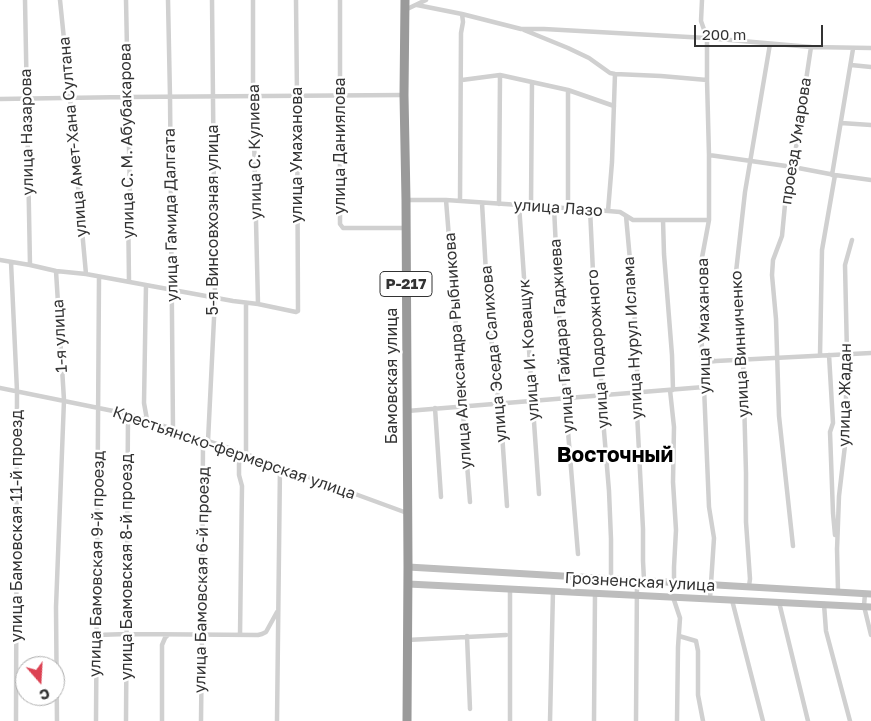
<!DOCTYPE html>
<html>
<head>
<meta charset="utf-8">
<style>
  body { margin:0 }
  #map { position:relative; width:871px; height:721px; overflow:hidden; background:#fff; font-family:"Golos Text",sans-serif }
  canvas { display:block }
  .north { position:absolute; left:15px; top:656px; width:50px; height:50px; box-sizing:border-box; background:#fff; border:1px solid #adadad; border-radius:50%; rotate:161deg; font-size:14px; font-weight:700; line-height:20px; text-align:center; color:#333 }
  .north::after { content:''; display:block; margin:auto; width:18px; height:22px; background:#dc4253; clip-path:polygon(50% 0,100% 100%,50% 72%,0 100%) }
  .scale { position:absolute; left:694px; top:25px; width:129px; height:22px; box-sizing:border-box; border:2px solid #333; border-top:0; padding-left:6px; font-size:15px; line-height:18px; white-space:nowrap; color:#333; -webkit-text-stroke:4px #fff; paint-order:stroke }
</style>
</head>
<body>
<div id="map">
<canvas width="871" height="721"></canvas>
<div class="north">С</div>
<div class="scale">200 m</div>
</div>
<script>
const ctx = document.querySelector('canvas').getContext('2d');
ctx.lineJoin = 'round';
const shape = rows => new Path2D(rows.map(r => 'M' + r).join(''));
function trace(path, color, width, dash) { ctx.strokeStyle = color; ctx.lineWidth = width; ctx.lineCap = dash ? 'butt' : 'round'; ctx.setLineDash(dash || []); ctx.stroke(path); }
function write(font, color, halo, rows, align = 'center') {
  ctx.font = font + ' "Golos Text",sans-serif'; ctx.lineWidth = 5; ctx.setLineDash([]); ctx.textBaseline = 'middle'; ctx.strokeStyle = halo; ctx.fillStyle = color; for (const [text, x, y, turn = 0] of rows) {
    ctx.save(); ctx.translate(x, y); ctx.rotate((+turn || 0) * Math.PI / 180); ctx.textAlign = isNaN(turn) ? turn : align; if (halo) ctx.strokeText(text, 0, 0); ctx.fillText(text, 0, 0); ctx.restore();
  }
}
const street = shape([
  [25,0,30,265],
  [60,0,70,98,86,274],
  [126,0,130,196,128,200,129,282],
  [168,0,170,96,173,429],
  [253,0,253,96,258,304],
  [340,0,340,224,343,228,406,228],
  [702,0,701,21,707,38,707,80,709,155,709,220,701,263,702,366,704,387,709,507,714,538,710,599],
  [417,5,462,14,521,29,544,29,634,34,707,38,811,47,871,48],
  [405,10,426,0],
  [524,30,568,48,589,58,610,73,615,74,661,76,707,80],
  [851,65,871,67],
  [462,80,500,75,568,90,614,106],
  [568,90,568,208],
  [0,99,127,97,404,95],
  [841,123,871,125],
  [709,155,793,167,835,175,871,180],
  [832,175,853,49],
  [406,200,446,200,608,211,620,212,633,220,709,220],
  [446,200,470,502],
  [460,201,461,33,463,22,462,14],
  [482,203,488,308,498,400,500,404,507,506],
  [499,204,500,75],
  [519,205,539,494],
  [531,206,532,82],
  [554,207,560,333,578,554],
  [590,209,594,293,601,377,601,395,609,491,611,539,611,578],
  [608,211,612,162,615,74],
  [626,216,634,304,638,392,637,413,643,529,643,561,644,580],
  [663,220,664,254,672,355,673,390],
  [0,260,30,265,56,271,86,274,233,301,258,304,296,312,298,311,297,96,296,0],
  [11,262,17,391,16,721],
  [56,271,64,400,56,607,57,721],
  [146,285,144,403,147,420],
  [702,350,707,357,714,361],
  [820,355,822,250,835,175],
  [829,355,833,423,830,432,833,513,835,535],
  [702,366,707,362,716,361,871,353],
  [0,388,128,414,246,454,407,513],
  [670,390,674,427,673,482,676,530,674,567,674,582],
  [435,408,441,497],
  [407,411,704,387],
  [208,441,215,298,212,0],
  [793,546,779,416,776,319,772,275,773,260,782,236,786,194,793,167,811,47],
  [837,548,838,592],
  [837,550,839,496,846,437,846,378,847,354,845,265,852,240],
  [749,586,750,579,746,522,746,473,743,360,735,281,745,192,770,44],
  [510,589,510,721],
  [865,593,864,606,871,635],
  [673,597,680,618,678,647,677,721],
  [732,600,763,721],
  [779,602,808,721],
  [824,604,826,631,850,721],
  [96,635,127,634,258,635,262,634,266,632,277,612],
  [240,635,242,486,239,475,239,463,246,454,246,303],
  [467,636,470,709],
  [679,636,696,641,698,651,698,695,703,721],
  [407,640,506,635],
  [96,721,99,277],
  [126,721,128,414],
  [162,721,162,645,165,638,168,635],
  [201,721,202,634,203,439],
  [277,721,280,466],
  [550,721,553,591],
  [594,721,595,593],
  [636,721,637,580]
]);
const secondary = shape([
  [408,567,871,594],
  [408,584,871,607]
]);
const highway = shape([
  [405,0,404,95,406,200,408,567,407,721]
]);
const shields = [
  [406,284,52]
];
const shieldNames = [
  ["Р-217",406,284]
];
const streetNames = [
  ["улица Назарова",27,132,-91],
  ["улица Амет-Хана Султана",73,137,-95],
  ["улица С. М. Абубакарова",127,141,-91],
  ["проезд Умарова",796,141,-81],
  ["улица Даниялова",340,146,-90],
  ["улица С. Кулиева",255,152,-91],
  ["улица Умаханова",297,155,-90],
  ["улица Лазо",558,208,4],
  ["улица Гамида Далгата",171,215,-91],
  ["5-я Винсовхозная улица",213,220,-90],
  ["улица Умаханова",704,326,-91],
  ["1-я улица",60,336,-93],
  ["улица Гайдара Гаджиева",562,336,-94],
  ["улица Нурул Ислама",633,338,-93],
  ["улица Винниченко",740,344,-93],
  ["улица Подорожного",598,349,-94],
  ["улица И. Коващук",529,350,-94],
  ["улица Александра Рыбникова",458,351,-94],
  ["улица Эседа Салихова",494,354,-95],
  ["Бамовская улица",392,376,-90],
  ["улица Жадан",845,395,-89],
  ["Крестьянско-фермерская улица",234,453,19],
  ["улица Бамовская 11-й проезд",17,526,-90],
  ["улица Бамовская 9-й проезд",97,564,-89],
  ["улица Бамовская 8-й проезд",127,567,-90],
  ["улица Бамовская 6-й проезд",202,580,-89],
  ["Грозненская улица",640,582,3]
];
const districtNames = [
  ["Восточный",615,455]
];
trace(street, '#d0d0d0', 4.5);
trace(secondary, '#bdbdbd', 7);
trace(highway, '#9a9a9a', 9);
for (const [x, y, w] of shields) { const box = new Path2D(); box.roundRect(x - w / 2, y - 12.5, w, 25, 4); ctx.fillStyle = '#fff'; ctx.fill(box); trace(box, '#333', 1); }
write('bold 15px', '#333', null, shieldNames);
write('16px', '#333', '#fff', streetNames);
write('bold 21px', '#000', '#fff', districtNames);
</script>
</body>
</html>
